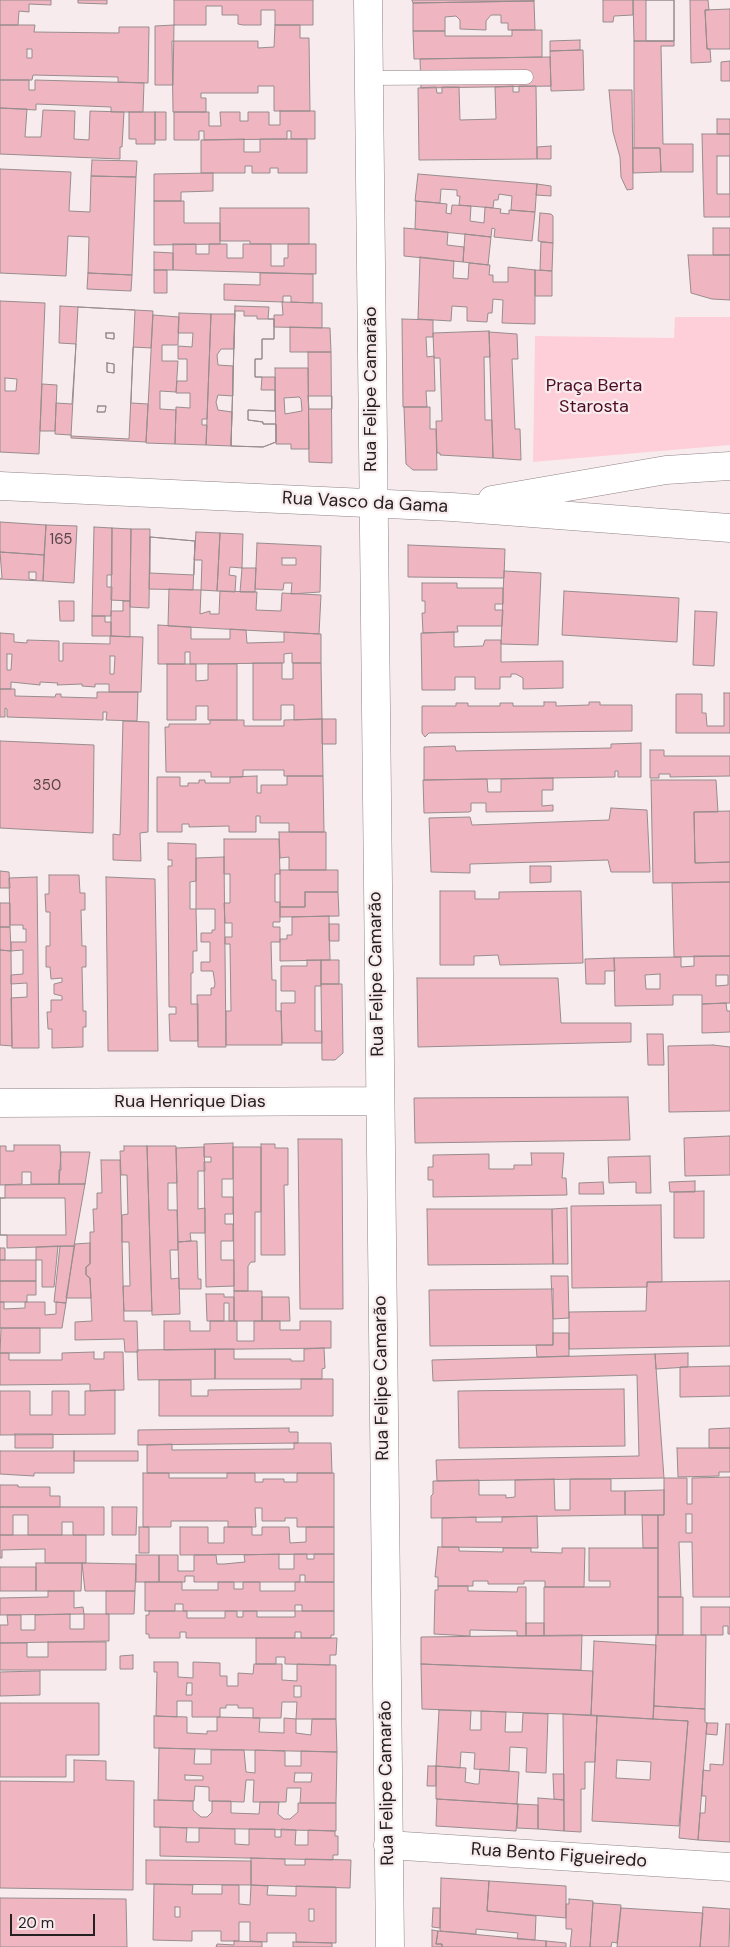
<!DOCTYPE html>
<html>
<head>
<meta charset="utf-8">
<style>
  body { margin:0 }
  #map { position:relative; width:730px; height:1947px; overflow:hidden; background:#f8ebed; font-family:"DM Sans",sans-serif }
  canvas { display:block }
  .scale { position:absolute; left:10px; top:1914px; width:85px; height:22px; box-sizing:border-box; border:2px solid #252021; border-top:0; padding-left:6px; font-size:15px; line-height:18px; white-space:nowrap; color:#252021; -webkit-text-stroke:4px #f8ebed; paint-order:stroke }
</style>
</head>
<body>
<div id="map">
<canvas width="730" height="1947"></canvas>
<div class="scale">20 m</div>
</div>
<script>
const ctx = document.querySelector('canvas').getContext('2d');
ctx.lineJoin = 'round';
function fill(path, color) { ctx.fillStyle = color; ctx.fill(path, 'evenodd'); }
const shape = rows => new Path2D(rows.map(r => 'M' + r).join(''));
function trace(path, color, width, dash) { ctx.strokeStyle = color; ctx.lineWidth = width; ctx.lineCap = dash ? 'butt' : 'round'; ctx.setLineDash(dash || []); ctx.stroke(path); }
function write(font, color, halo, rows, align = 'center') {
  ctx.font = font + ' "DM Sans",sans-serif'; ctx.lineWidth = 4.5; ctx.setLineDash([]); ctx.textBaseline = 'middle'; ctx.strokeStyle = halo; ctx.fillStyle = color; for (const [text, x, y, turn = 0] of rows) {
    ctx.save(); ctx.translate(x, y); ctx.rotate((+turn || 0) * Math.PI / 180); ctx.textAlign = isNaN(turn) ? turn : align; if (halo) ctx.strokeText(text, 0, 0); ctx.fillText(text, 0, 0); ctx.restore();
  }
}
const green = shape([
  [675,317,730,317,730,445,533,462,535,336,674,338]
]);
const building = shape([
  [0,0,51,0,51,5,29,4,29,12,19,11,18,25,0,25,0,0],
  [78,0,107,0,107,4,78,3,78,0],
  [174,0,313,0,313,25,275,25,275,10,261,10,261,25,243,25,238,24,238,15,222,15,222,6,206,6,206,25,174,25,174,0],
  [412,0,534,0,534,1,413,3,412,0],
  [603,0,633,0,633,15,614,16,613,22,603,22,603,0],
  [633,0,674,0,674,41,634,41,633,0],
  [646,0,674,0,674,41,646,41,646,0],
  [690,0,708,0,709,10,705,10,707,49,710,49,711,62,691,63,690,0],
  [534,1,535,30,508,30,508,23,501,23,501,15,491,15,486,21,486,30,460,29,460,20,456,16,445,17,445,31,413,31,413,3,534,1],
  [730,9,730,49,707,49,705,10,730,9],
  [0,25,35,25,34,32,119,33,119,27,149,27,148,83,118,82,118,77,33,75,32,80,0,80,0,25],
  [27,49,32,49,32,58,27,58,27,49],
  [174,25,173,85,155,85,155,26,174,25],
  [275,25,300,25,300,38,309,38,310,111,274,111,274,86,258,86,258,93,201,93,201,98,206,98,206,112,173,112,172,41,258,41,258,48,274,47,275,25],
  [512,30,542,30,542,57,414,59,413,31,445,31,445,36,512,36,512,30],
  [580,40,580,50,550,51,550,41,580,40],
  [634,41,674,41,674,46,661,46,663,144,693,144,693,172,661,172,660,148,634,148,634,41],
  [580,50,583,50,584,90,551,91,550,51,580,50],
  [550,57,551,86,421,88,420,59,550,57],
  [730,61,730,81,721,81,721,62,730,61],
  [0,80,29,80,29,90,35,90,35,80,144,83,143,112,111,112,111,107,36,104,36,110,0,108,0,80],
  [513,86,513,92,519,92,519,86,536,86,537,159,419,160,418,88,436,87,437,93,442,93,442,87,459,87,460,120,496,119,495,87,513,86],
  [609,90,632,90,633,189,627,190,621,177,620,157,613,132,609,90],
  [0,108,27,109,25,137,41,137,43,110,75,111,74,139,89,140,90,111,124,112,122,147,120,147,120,159,0,154,0,108],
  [280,111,315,111,315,139,291,139,291,131,287,131,287,139,204,140,204,131,199,131,199,140,174,140,174,112,209,112,209,126,221,126,220,112,240,112,240,121,248,121,248,112,269,112,269,125,280,125,280,111],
  [129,112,155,112,155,144,136,144,136,139,129,139,129,112],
  [155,112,166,112,166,140,155,140,155,112],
  [717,119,730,119,730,134,717,134,717,119],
  [702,134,730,134,730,217,704,217,702,134],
  [244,139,244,152,260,152,260,139,307,139,307,173,278,173,278,168,270,168,270,173,252,173,252,166,245,166,245,173,201,173,201,140,244,139],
  [551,146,551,159,537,159,537,147,551,146],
  [633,148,660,148,661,172,633,173,633,148],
  [717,156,730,156,730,194,717,194,717,156],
  [92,160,137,161,136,177,91,176,92,160],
  [0,169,71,172,69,211,90,212,91,176,136,177,132,275,88,273,89,237,68,236,66,276,0,273,0,169],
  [213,173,213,191,181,192,181,201,154,201,154,174,213,173],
  [418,174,537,184,535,212,511,210,512,196,499,194,498,200,494,200,493,208,459,205,460,196,457,196,457,190,441,189,440,203,415,201,418,174],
  [537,184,551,186,551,196,536,195,537,184],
  [154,201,184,201,184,223,220,223,220,244,154,245,154,201],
  [416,201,447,204,446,213,451,214,452,205,471,206,470,221,484,223,485,207,501,209,500,213,509,214,509,210,535,212,532,241,494,237,495,229,492,228,491,237,415,229,416,201],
  [220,208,309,208,309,244,250,244,250,241,220,241,220,208],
  [540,213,551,214,553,216,553,243,538,241,540,213],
  [404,228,448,232,447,245,464,247,463,262,404,256,404,228],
  [713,228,730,228,730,255,713,255,713,228],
  [465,234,491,237,488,265,463,262,465,234],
  [541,242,553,243,552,271,540,270,541,242],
  [173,244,196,244,196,254,209,254,209,244,227,244,227,258,243,258,243,244,271,244,271,266,284,266,284,258,288,258,288,244,316,244,316,274,173,270,173,244],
  [154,252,173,253,173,270,154,270,154,252],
  [688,255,730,255,730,300,712,299,691,293,688,255],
  [420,257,454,261,453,278,468,279,469,263,490,265,489,275,493,275,493,282,508,282,508,267,535,270,535,324,502,323,503,300,493,299,492,313,488,313,487,322,467,321,467,307,452,306,451,321,418,319,420,257],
  [154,270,167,270,167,293,154,293,154,270],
  [535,270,552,271,552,296,535,296,535,270],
  [88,273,132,275,131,291,87,289,88,273],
  [260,273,313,274,313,303,291,302,291,296,283,296,283,302,224,300,224,284,260,285,260,273],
  [0,301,45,303,39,454,0,452,0,301],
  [5,378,17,379,16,391,5,391,5,378],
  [282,302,322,303,322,328,274,327,274,315,283,315,282,302],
  [60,306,153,311,151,348,133,347,131,403,148,404,146,442,71,438,71,435,55,434,56,403,72,404,76,344,59,343,60,306],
  [235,306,269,307,268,319,274,319,274,339,262,339,262,359,255,359,255,377,275,377,275,411,248,410,248,420,263,422,263,424,276,424,276,442,263,447,231,446,235,306],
  [78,307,135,310,129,439,71,436,78,307],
  [106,333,114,333,114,339,106,338,106,333],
  [107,363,114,364,114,373,107,372,107,363],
  [98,406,106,406,105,412,97,412,98,406],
  [235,311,244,311,244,316,257,316,257,319,274,319,274,339,262,339,262,359,255,359,255,377,262,377,261,390,275,390,275,411,248,410,248,420,263,422,263,424,276,424,276,442,263,447,231,446,235,311],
  [179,313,211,314,207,419,202,419,202,425,207,425,206,445,175,444,176,407,190,408,190,393,176,393,177,381,187,381,187,359,178,359,178,346,192,347,193,333,178,333,179,313],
  [211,314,235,314,234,349,221,349,217,355,218,365,233,366,233,396,218,395,216,402,218,410,232,412,231,446,206,445,211,314],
  [153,315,179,317,178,345,162,345,162,361,178,361,176,392,160,391,160,409,176,410,175,444,146,443,153,315],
  [402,319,433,320,433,337,426,337,427,357,434,356,435,391,426,391,427,407,403,407,402,319],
  [290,327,330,328,331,352,290,352,290,327],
  [489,331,490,357,484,357,485,420,492,420,493,458,440,455,440,453,437,453,436,421,442,421,440,358,434,358,433,333,489,331],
  [489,332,517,334,518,359,512,359,515,429,520,429,521,460,493,458,489,332],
  [106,333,114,333,114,339,106,338,106,333],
  [308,352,331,352,332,463,309,462,308,352],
  [107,363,114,364,114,373,107,372,107,363],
  [275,368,308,368,309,449,291,449,291,444,276,444,275,368],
  [299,397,301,399,302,411,285,414,284,398,299,397],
  [42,384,57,385,55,431,40,431,42,384],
  [308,396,332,396,332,409,309,409,308,396],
  [98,406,106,406,105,412,97,412,98,406],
  [404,407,430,407,430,429,436,429,437,470,413,470,406,464,404,407],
  [0,522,46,525,44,555,0,552,0,522],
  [46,525,77,526,74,583,43,581,46,525],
  [94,527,112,528,112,575,107,575,107,587,112,587,111,616,92,616,94,527],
  [112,528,131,529,130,601,111,600,112,528],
  [131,529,150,529,149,608,130,607,131,529],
  [196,532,220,533,217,591,201,590,202,560,194,560,196,532],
  [220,533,243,534,242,568,230,567,229,575,236,576,235,592,217,591,220,533],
  [150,537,195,541,193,590,149,589,150,537],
  [150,537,195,541,194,575,150,573,150,537],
  [257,543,321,546,320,592,291,594,292,583,284,583,283,590,255,589,257,543],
  [282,558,296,558,296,565,282,565,282,558],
  [408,545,505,549,504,578,408,577,408,545],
  [0,552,44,555,43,581,0,579,2,578,0,552],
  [29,572,36,572,36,580,29,579,29,572],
  [242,568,256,568,255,592,240,592,242,568],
  [504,571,541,573,538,645,501,644,504,571],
  [422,583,457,583,457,588,503,588,503,604,495,604,495,610,503,610,502,626,457,626,458,632,423,633,422,613,425,613,425,601,422,601,422,583],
  [169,589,201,590,200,614,210,611,210,614,219,614,220,591,257,592,256,610,281,611,282,593,321,595,319,634,168,626,169,589],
  [564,591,679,598,677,642,562,635,564,591],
  [59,601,74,601,74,621,60,621,59,601],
  [123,601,130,601,130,637,111,636,111,611,123,611,123,601],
  [695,611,717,612,714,666,693,665,695,611],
  [92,616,105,616,105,622,111,622,111,636,92,636,92,616],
  [158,625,191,627,191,639,230,639,230,629,246,630,247,643,284,642,284,632,321,634,321,663,292,663,292,653,284,654,284,663,190,664,190,652,185,652,185,664,158,664,158,625],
  [454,632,454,647,483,646,485,640,501,640,501,662,563,661,563,688,523,689,523,678,516,674,511,674,511,677,500,677,500,689,475,689,475,677,455,677,455,690,422,690,421,633,454,632],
  [0,633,14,634,14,642,27,643,27,640,59,641,59,661,63,661,63,643,110,644,110,636,143,637,141,692,109,692,109,684,95,684,95,687,82,686,82,684,57,685,58,683,40,682,40,685,11,682,11,689,0,689,0,633],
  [7,654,12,654,11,670,7,670,7,654],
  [110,656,115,656,114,674,110,674,110,656],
  [253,663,282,663,282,679,293,679,293,663,321,663,322,719,294,720,294,705,281,705,281,720,253,720,253,663],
  [167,664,196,664,196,681,208,680,208,664,237,664,237,720,208,720,208,706,196,706,196,720,167,720,167,664],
  [0,689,15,689,15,696,55,697,56,694,61,694,61,697,97,698,97,692,138,692,137,721,106,720,107,712,103,712,103,720,7,717,7,709,5,708,5,717,0,717,0,689],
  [724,693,730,693,730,733,676,733,676,694,702,694,702,713,706,713,707,726,724,726,724,693],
  [544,702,556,702,556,706,589,705,589,702,600,702,600,705,632,705,632,731,429,733,425,737,422,733,422,706,456,706,456,703,468,703,468,706,500,706,500,703,513,703,513,706,544,706,544,702],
  [322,719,323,776,284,776,284,770,243,770,243,777,211,777,211,772,166,772,165,727,169,727,169,724,210,724,210,720,244,720,244,726,284,726,284,720,322,719],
  [322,719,336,719,336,744,322,744,322,719],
  [123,721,149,722,148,832,140,833,141,861,113,860,113,834,120,835,123,721],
  [0,741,94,745,93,833,0,828,0,741],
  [641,743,641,777,618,777,618,771,615,771,615,777,424,780,424,747,455,746,456,751,611,748,611,744,641,743],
  [650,750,664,750,664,756,730,756,730,776,670,777,670,774,659,774,659,778,650,778,650,750],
  [257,776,257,793,261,793,261,785,287,785,287,776,323,776,324,832,289,832,289,823,260,823,260,816,256,816,256,832,229,832,229,826,189,827,189,824,182,824,182,832,157,832,157,777,180,777,180,786,188,786,188,783,199,783,199,780,205,780,205,783,230,783,230,777,257,776],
  [553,778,553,790,542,790,542,806,553,805,553,811,486,812,486,803,471,803,471,811,469,812,424,813,423,780,487,779,488,792,501,792,501,779,553,778],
  [651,780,716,780,718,812,694,812,695,863,730,862,730,882,653,883,651,780],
  [611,808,647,810,650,872,611,872,608,860,470,864,470,873,431,872,429,818,470,817,472,825,609,820,611,808],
  [730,811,730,862,695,863,694,812,730,811],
  [279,832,326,832,326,870,289,870,289,857,280,858,279,832],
  [224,839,279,839,280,874,275,874,275,902,280,902,280,922,273,922,273,927,280,927,280,942,271,942,272,980,276,980,276,1011,281,1011,282,1045,226,1045,226,1011,231,1011,230,944,225,944,225,937,232,937,232,923,225,923,224,903,230,903,230,874,224,874,224,839],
  [168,843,196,844,196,881,190,882,190,909,196,909,197,951,193,951,193,973,191,973,191,1004,198,1004,198,1041,170,1041,169,1014,176,1014,176,1007,169,1007,168,866,172,866,172,860,168,860,168,843],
  [224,857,226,1047,198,1047,197,995,211,995,211,988,214,988,215,984,213,971,201,971,201,962,210,962,210,942,201,942,201,933,212,933,212,930,215,930,215,909,196,909,196,858,224,857],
  [530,866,551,866,551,882,530,883,530,866],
  [280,870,338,870,338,892,305,892,305,907,280,907,280,870],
  [0,871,9,872,10,888,0,888,0,871],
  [49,875,79,875,80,893,85,893,85,910,81,910,82,946,86,946,86,967,82,967,83,1011,86,1011,86,1027,83,1027,83,1047,52,1048,52,1029,48,1029,47,1012,51,1012,51,1000,62,1000,62,996,54,994,54,984,62,982,62,978,51,979,50,967,46,967,46,946,50,946,50,912,46,912,45,894,49,894,49,875],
  [37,877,39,1048,12,1048,11,998,27,997,27,983,11,984,11,975,23,974,23,950,11,951,11,942,26,942,26,929,23,929,23,925,10,925,9,878,37,877],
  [106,877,155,879,158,1051,108,1051,106,877],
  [730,882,730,956,674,957,672,883,730,882],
  [440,891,475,891,475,899,499,899,499,892,581,891,583,963,500,965,498,955,474,956,474,965,440,965,440,891],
  [305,892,338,892,339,916,280,917,280,907,305,907,305,892],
  [0,903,10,903,10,927,0,927,0,903],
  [329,916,330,960,280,961,280,939,287,939,287,935,292,935,292,917,329,916],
  [329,924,339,924,339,941,329,941,329,924],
  [0,927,10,927,11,951,0,950,0,927],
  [0,950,11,951,12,1046,0,1045,0,950],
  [694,956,730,956,730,1003,702,1004,702,995,673,995,673,1005,615,1006,614,958,681,957,681,967,694,966,694,956],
  [660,974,660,989,646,989,645,975,660,974],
  [716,975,728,975,728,985,716,986,716,975],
  [614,958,615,971,605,971,605,984,586,984,585,959,614,958],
  [307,960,321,960,321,986,315,986,315,1031,322,1031,322,1043,282,1043,281,1003,295,1003,295,991,281,991,281,966,307,966,307,960],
  [321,960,339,960,339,984,321,984,321,960],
  [417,978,558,978,561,1023,631,1023,631,1042,418,1047,417,978],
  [321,984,342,984,343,1053,335,1060,322,1060,321,984],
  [726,1003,727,1011,730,1011,730,1032,702,1033,702,1004,726,1003],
  [647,1034,663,1034,664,1065,648,1065,647,1034],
  [713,1045,730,1047,730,1111,669,1112,668,1046,713,1045],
  [628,1097,630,1140,415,1143,414,1098,628,1097],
  [730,1136,730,1175,685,1176,684,1138,730,1136],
  [298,1139,342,1139,343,1309,300,1309,298,1139],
  [233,1143,233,1179,222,1179,222,1197,233,1197,233,1214,225,1214,225,1224,233,1224,233,1241,221,1241,221,1260,234,1260,234,1286,206,1287,204,1162,211,1162,211,1157,204,1157,204,1144,233,1143],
  [261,1144,275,1144,275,1148,288,1148,288,1185,284,1185,285,1255,261,1255,261,1144],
  [14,1145,60,1145,61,1170,59,1170,59,1184,31,1184,31,1172,22,1172,22,1184,0,1185,0,1146,6,1146,6,1151,14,1151,14,1145],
  [124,1146,147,1146,152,1311,124,1311,123,1286,130,1286,129,1242,122,1242,122,1215,128,1214,127,1175,121,1175,120,1151,124,1151,124,1146],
  [147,1146,176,1146,177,1183,168,1183,168,1210,177,1210,178,1250,170,1250,171,1279,179,1278,180,1314,152,1315,147,1146],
  [204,1147,205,1171,198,1171,198,1209,205,1208,205,1233,190,1233,191,1241,178,1242,176,1148,204,1147],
  [233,1147,261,1147,261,1212,255,1212,255,1262,251,1262,248,1266,248,1291,234,1291,233,1147],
  [61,1152,90,1152,85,1184,59,1184,61,1152],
  [531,1153,564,1153,562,1178,566,1178,567,1195,433,1197,433,1180,428,1180,428,1167,433,1167,433,1155,489,1154,489,1169,514,1169,514,1165,532,1165,531,1153],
  [650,1156,651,1193,636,1193,636,1182,609,1183,608,1157,650,1156],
  [101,1160,120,1160,124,1321,137,1321,138,1352,125,1352,124,1339,75,1340,75,1322,92,1321,90,1278,86,1275,86,1267,90,1264,90,1232,94,1232,93,1209,97,1209,97,1193,102,1193,101,1160],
  [695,1181,695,1192,670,1192,669,1182,695,1181],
  [603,1182,604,1194,579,1194,579,1183,603,1182],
  [85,1184,74,1246,7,1248,7,1235,0,1235,0,1198,5,1198,5,1185,85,1184],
  [704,1191,704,1238,674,1238,674,1192,704,1191],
  [0,1198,65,1198,66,1235,0,1235,0,1198],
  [661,1205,662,1282,647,1282,647,1287,572,1288,571,1206,661,1205],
  [567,1208,568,1264,553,1264,552,1209,567,1208],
  [427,1209,552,1209,553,1264,428,1265,427,1209],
  [191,1241,197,1241,198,1279,201,1279,201,1289,179,1289,178,1242,191,1241],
  [90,1243,90,1264,86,1267,86,1275,90,1278,91,1298,66,1298,75,1244,90,1243],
  [58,1246,54,1287,42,1287,42,1260,36,1260,36,1247,58,1246],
  [60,1246,74,1246,66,1303,54,1302,60,1246],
  [0,1248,5,1248,5,1260,0,1260,0,1248],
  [0,1260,36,1260,36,1281,0,1281,0,1260],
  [551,1276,568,1276,569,1318,553,1319,551,1276],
  [0,1281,36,1281,36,1295,27,1295,27,1302,0,1302,0,1281],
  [730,1281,730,1346,569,1349,569,1312,646,1311,647,1282,730,1281],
  [553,1289,553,1345,430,1346,429,1290,553,1289],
  [234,1291,262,1291,262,1321,234,1321,234,1291],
  [206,1294,224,1294,224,1297,234,1297,234,1321,229,1321,229,1303,224,1303,224,1321,207,1321,206,1294],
  [262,1297,289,1297,290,1321,262,1321,262,1297],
  [0,1302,4,1302,4,1309,25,1308,25,1302,45,1302,45,1315,56,1314,56,1302,66,1303,62,1328,0,1328,0,1302],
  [164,1321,190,1321,190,1331,210,1331,210,1321,237,1321,237,1341,254,1341,254,1321,280,1321,280,1330,300,1330,300,1321,331,1321,331,1348,164,1350,164,1321],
  [1,1328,40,1328,40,1353,0,1353,1,1328],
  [553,1333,569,1333,569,1356,537,1357,536,1345,553,1345,553,1333],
  [324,1348,325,1368,322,1369,322,1379,215,1379,215,1349,234,1349,234,1359,291,1359,291,1361,304,1361,304,1349,324,1348],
  [215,1349,215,1379,138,1380,137,1350,215,1349],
  [94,1352,94,1359,104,1359,104,1352,123,1352,124,1390,90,1391,90,1384,0,1385,0,1353,9,1353,9,1360,62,1360,62,1353,94,1352],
  [688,1353,688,1367,656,1369,655,1354,688,1353],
  [655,1354,664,1478,437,1481,436,1460,639,1456,637,1375,433,1381,432,1360,655,1354],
  [730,1366,730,1396,680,1397,680,1367,730,1366],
  [301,1379,333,1379,333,1416,159,1416,159,1380,191,1380,191,1396,208,1396,208,1390,301,1389,301,1379],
  [624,1389,625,1446,459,1448,458,1391,624,1389],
  [115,1390,115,1434,0,1435,0,1391,30,1391,30,1415,52,1415,52,1391,69,1391,69,1415,85,1415,85,1391,115,1390],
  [289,1428,289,1432,298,1432,298,1443,138,1445,138,1430,289,1428],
  [730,1428,730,1448,709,1448,709,1429,730,1428],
  [15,1434,53,1434,53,1448,15,1448,15,1434],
  [294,1443,331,1443,332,1473,147,1473,147,1445,172,1444,172,1450,294,1449,294,1443],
  [677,1448,730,1448,730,1472,719,1472,719,1476,678,1477,677,1448],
  [0,1451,74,1451,74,1473,34,1473,34,1476,0,1474,0,1451],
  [74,1451,138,1451,138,1461,74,1461,74,1451],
  [143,1473,169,1473,169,1478,227,1478,227,1473,255,1473,255,1482,263,1482,263,1479,284,1479,284,1482,297,1482,297,1473,334,1473,334,1527,297,1527,297,1518,285,1518,285,1521,262,1521,262,1508,255,1508,256,1527,228,1527,228,1521,171,1521,171,1527,143,1527,143,1473],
  [730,1477,730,1597,693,1597,692,1542,679,1542,681,1597,658,1597,658,1515,664,1515,664,1478,687,1478,687,1504,692,1504,692,1478,730,1477],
  [686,1514,692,1514,692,1533,686,1533,686,1514],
  [554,1479,555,1510,570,1510,570,1479,611,1479,611,1491,625,1491,625,1515,431,1518,431,1496,433,1494,433,1481,479,1480,479,1495,506,1495,506,1498,515,1497,515,1480,554,1479],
  [0,1485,18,1485,18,1487,50,1487,50,1496,60,1496,60,1507,0,1507,0,1485],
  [664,1490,664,1515,625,1515,625,1491,664,1490],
  [0,1507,104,1507,104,1535,73,1535,73,1522,62,1522,62,1535,28,1535,28,1515,13,1515,13,1535,0,1535,0,1507],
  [112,1507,137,1507,136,1535,112,1535,112,1507],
  [642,1515,658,1515,658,1548,643,1548,642,1515],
  [537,1516,538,1548,442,1547,442,1518,476,1517,476,1522,502,1522,502,1517,537,1516],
  [139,1527,149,1527,149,1553,139,1553,139,1527],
  [180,1527,208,1527,208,1543,224,1543,224,1527,252,1527,252,1535,262,1535,262,1527,289,1527,290,1543,306,1542,306,1527,334,1527,334,1554,180,1555,180,1527],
  [0,1535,86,1535,86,1563,45,1563,45,1549,2,1550,2,1558,0,1558,0,1535],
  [438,1547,459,1547,459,1551,503,1552,503,1548,531,1548,531,1552,562,1553,562,1548,585,1548,584,1587,545,1587,545,1581,524,1581,524,1584,488,1584,488,1581,473,1581,473,1586,438,1586,438,1577,435,1577,438,1547],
  [589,1548,658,1548,658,1635,544,1636,544,1587,610,1587,610,1581,589,1581,589,1548],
  [279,1554,279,1569,294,1569,294,1554,307,1554,307,1559,314,1559,314,1554,334,1554,334,1582,305,1582,305,1575,300,1575,300,1582,194,1582,194,1576,185,1576,185,1582,159,1582,159,1555,178,1555,178,1571,194,1571,194,1555,216,1555,217,1564,224,1564,245,1562,244,1555,279,1554],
  [136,1555,159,1555,159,1582,136,1582,136,1555],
  [36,1563,82,1563,81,1591,36,1591,36,1563],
  [82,1563,136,1564,135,1591,85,1591,82,1563],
  [0,1567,36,1567,36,1591,0,1591,0,1567],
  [145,1582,182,1582,182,1590,218,1590,218,1582,234,1582,234,1589,243,1589,243,1582,260,1582,260,1591,295,1591,295,1582,334,1582,334,1611,302,1611,302,1605,295,1605,295,1611,183,1611,183,1604,175,1604,175,1611,145,1611,145,1582],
  [438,1586,468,1586,468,1591,517,1592,518,1587,526,1587,526,1636,517,1636,517,1631,470,1630,470,1636,434,1634,435,1590,438,1590,438,1586],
  [48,1591,74,1591,74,1608,83,1607,84,1614,0,1615,0,1598,48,1597,48,1591],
  [106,1591,135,1591,134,1614,106,1614,106,1591],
  [658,1597,683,1597,683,1635,658,1635,658,1597],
  [701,1607,730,1607,730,1634,728,1634,728,1626,723,1626,723,1635,701,1635,701,1607],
  [149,1611,187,1611,187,1618,225,1618,225,1611,237,1611,237,1617,243,1617,243,1611,257,1611,257,1617,295,1617,295,1611,334,1611,334,1635,331,1635,331,1638,301,1638,301,1632,295,1632,295,1638,186,1638,186,1632,180,1632,180,1638,149,1638,149,1634,146,1634,146,1615,149,1615,149,1611],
  [70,1614,70,1629,84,1629,84,1614,109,1614,109,1641,0,1643,0,1625,8,1625,7,1615,21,1615,21,1630,35,1630,35,1615,70,1614],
  [526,1623,544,1623,544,1636,526,1636,526,1623],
  [582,1635,581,1670,421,1664,421,1637,582,1635],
  [656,1635,706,1635,705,1709,654,1706,656,1635],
  [256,1638,337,1638,336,1655,330,1655,330,1665,285,1664,285,1657,276,1657,276,1664,256,1664,256,1638],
  [594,1641,656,1645,653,1719,591,1715,594,1641],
  [48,1642,106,1642,106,1670,0,1670,0,1643,27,1643,27,1657,48,1657,48,1642],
  [133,1655,133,1669,120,1669,120,1656,133,1655],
  [154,1662,178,1662,178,1677,193,1678,193,1662,220,1663,220,1676,227,1676,227,1686,238,1686,238,1673,253,1674,254,1664,282,1664,282,1680,297,1681,297,1664,336,1665,336,1719,296,1719,297,1702,282,1702,281,1718,253,1718,253,1708,238,1708,238,1705,226,1705,226,1708,220,1708,220,1717,192,1717,192,1701,177,1701,177,1717,156,1716,157,1672,154,1672,154,1662],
  [187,1683,192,1683,192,1695,186,1695,187,1683],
  [294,1686,301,1686,301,1697,294,1697,294,1686],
  [421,1664,593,1671,591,1715,422,1709,421,1664],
  [40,1671,40,1695,0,1696,0,1672,40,1671],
  [0,1703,99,1703,99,1755,66,1755,66,1777,0,1777,0,1703],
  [654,1706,705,1709,705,1722,707,1723,698,1840,679,1838,688,1721,653,1719,654,1706],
  [439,1710,471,1711,470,1730,481,1730,481,1711,506,1712,505,1732,522,1732,523,1713,548,1714,546,1773,526,1772,527,1748,510,1747,509,1771,474,1769,475,1753,461,1752,460,1768,436,1766,439,1710],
  [563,1714,597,1716,595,1762,585,1762,585,1789,581,1789,581,1832,564,1831,563,1714],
  [154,1716,187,1717,187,1733,207,1734,207,1731,217,1731,217,1717,260,1718,259,1732,284,1733,284,1718,296,1719,296,1733,311,1735,312,1719,336,1719,337,1752,154,1748,154,1716],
  [597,1716,688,1721,679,1826,592,1821,597,1716],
  [707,1723,718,1723,717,1735,706,1734,707,1723],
  [726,1724,730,1724,730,1842,698,1840,700,1813,705,1813,706,1796,702,1796,703,1770,710,1771,710,1764,723,1765,726,1724],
  [159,1748,195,1749,194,1764,211,1764,211,1750,244,1750,246,1772,255,1773,255,1750,285,1751,285,1766,301,1766,301,1751,337,1752,336,1803,300,1803,301,1788,287,1788,286,1802,253,1802,254,1780,246,1780,244,1802,209,1801,209,1787,195,1786,194,1801,158,1800,159,1748],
  [295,1773,312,1773,311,1782,294,1782,295,1773],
  [185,1775,203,1776,203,1780,185,1780,185,1775],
  [74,1760,106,1761,106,1780,134,1781,133,1890,0,1888,0,1781,74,1782,74,1760],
  [617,1760,651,1762,650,1780,616,1778,617,1760],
  [428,1766,436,1766,436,1786,427,1786,428,1766],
  [436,1766,466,1768,465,1782,475,1784,479,1784,480,1769,519,1772,517,1804,436,1799,436,1766],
  [553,1774,564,1774,564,1800,554,1799,553,1774],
  [538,1798,564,1800,564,1831,538,1829,538,1798],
  [437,1799,518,1804,516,1831,436,1826,437,1799],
  [154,1800,193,1801,193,1810,201,1817,207,1817,212,1812,212,1801,231,1801,231,1813,259,1814,260,1802,279,1802,278,1814,284,1819,290,1819,298,1812,298,1803,336,1803,336,1831,154,1827,154,1800],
  [518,1804,538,1805,538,1829,517,1828,518,1804],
  [160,1827,187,1828,186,1842,199,1842,199,1828,235,1829,235,1844,249,1845,249,1829,275,1829,275,1837,281,1837,281,1829,296,1830,295,1845,308,1845,308,1830,335,1831,335,1836,338,1836,338,1855,333,1855,333,1860,160,1856,160,1827],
  [251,1858,285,1859,285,1865,305,1865,305,1859,351,1860,350,1888,251,1885,251,1858],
  [146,1860,251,1861,251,1885,146,1884,146,1860],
  [441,1878,489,1881,487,1911,536,1916,535,1940,517,1939,518,1933,476,1929,476,1934,440,1931,441,1878],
  [489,1881,566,1886,566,1918,487,1911,489,1881],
  [154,1884,193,1885,192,1894,222,1894,222,1885,239,1885,239,1904,250,1905,251,1885,268,1886,267,1895,296,1896,296,1886,336,1887,336,1943,296,1942,296,1933,267,1933,267,1942,250,1941,250,1922,239,1922,239,1941,221,1941,221,1931,192,1931,192,1941,153,1940,154,1884],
  [175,1907,180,1907,180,1917,175,1917,175,1907],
  [309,1909,314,1909,314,1921,309,1921,309,1909],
  [0,1898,126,1899,127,1947,0,1947,0,1898],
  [569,1899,593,1901,590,1947,570,1947,572,1929,566,1929,566,1904,569,1904,569,1899],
  [593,1903,621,1905,617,1943,612,1942,611,1947,590,1947,593,1903],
  [703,1907,730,1909,729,1947,700,1947,703,1907],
  [433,1908,440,1908,440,1928,432,1927,433,1908],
  [621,1908,703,1913,700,1947,617,1947,621,1908],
  [432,1930,438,1931,436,1944,442,1944,442,1947,432,1947,432,1930],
  [438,1931,546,1941,546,1947,442,1947,442,1944,436,1944,438,1931],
  [234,1941,262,1942,262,1947,216,1947,217,1944,234,1945,234,1941],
  [546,1941,566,1943,566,1947,546,1947,546,1941],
  [293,1942,332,1943,332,1947,293,1947,293,1942]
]);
const lane = shape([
  [369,78,526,77]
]);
const street = shape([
  [388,1845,730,1867]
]);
const secondary = shape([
  [368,0,390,1947],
  [0,486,452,507,730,528],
  [492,500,666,470,730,466],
  [0,1103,379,1101]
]);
const numberNames = [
  ["165",61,540],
  ["350",47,786]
];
const parkNames = [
  ["Praça Berta",594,386],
  ["Starosta",594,407]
];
const streetNames = [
  ["Rua Felipe Camarão",371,389,-90],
  ["Rua Vasco da Gama",365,503,3],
  ["Rua Felipe Camarão",377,974,-91],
  ["Rua Henrique Dias",190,1102],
  ["Rua Felipe Camarão",382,1378,-91],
  ["Rua Felipe Camarão",387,1783,-91],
  ["Rua Bento Figueiredo",559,1856,4]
];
fill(green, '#fecfd9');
fill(building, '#efb6c1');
trace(building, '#988c8e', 1);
trace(lane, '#908486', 15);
trace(street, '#908486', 29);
trace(secondary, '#908486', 29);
trace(lane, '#fff', 14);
trace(street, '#fff', 28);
trace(secondary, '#fff', 28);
write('15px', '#584649', null, numberNames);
write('18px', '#4d0b23', '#f8ebed', parkNames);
write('18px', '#252021', '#f8ebed', streetNames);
</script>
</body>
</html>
